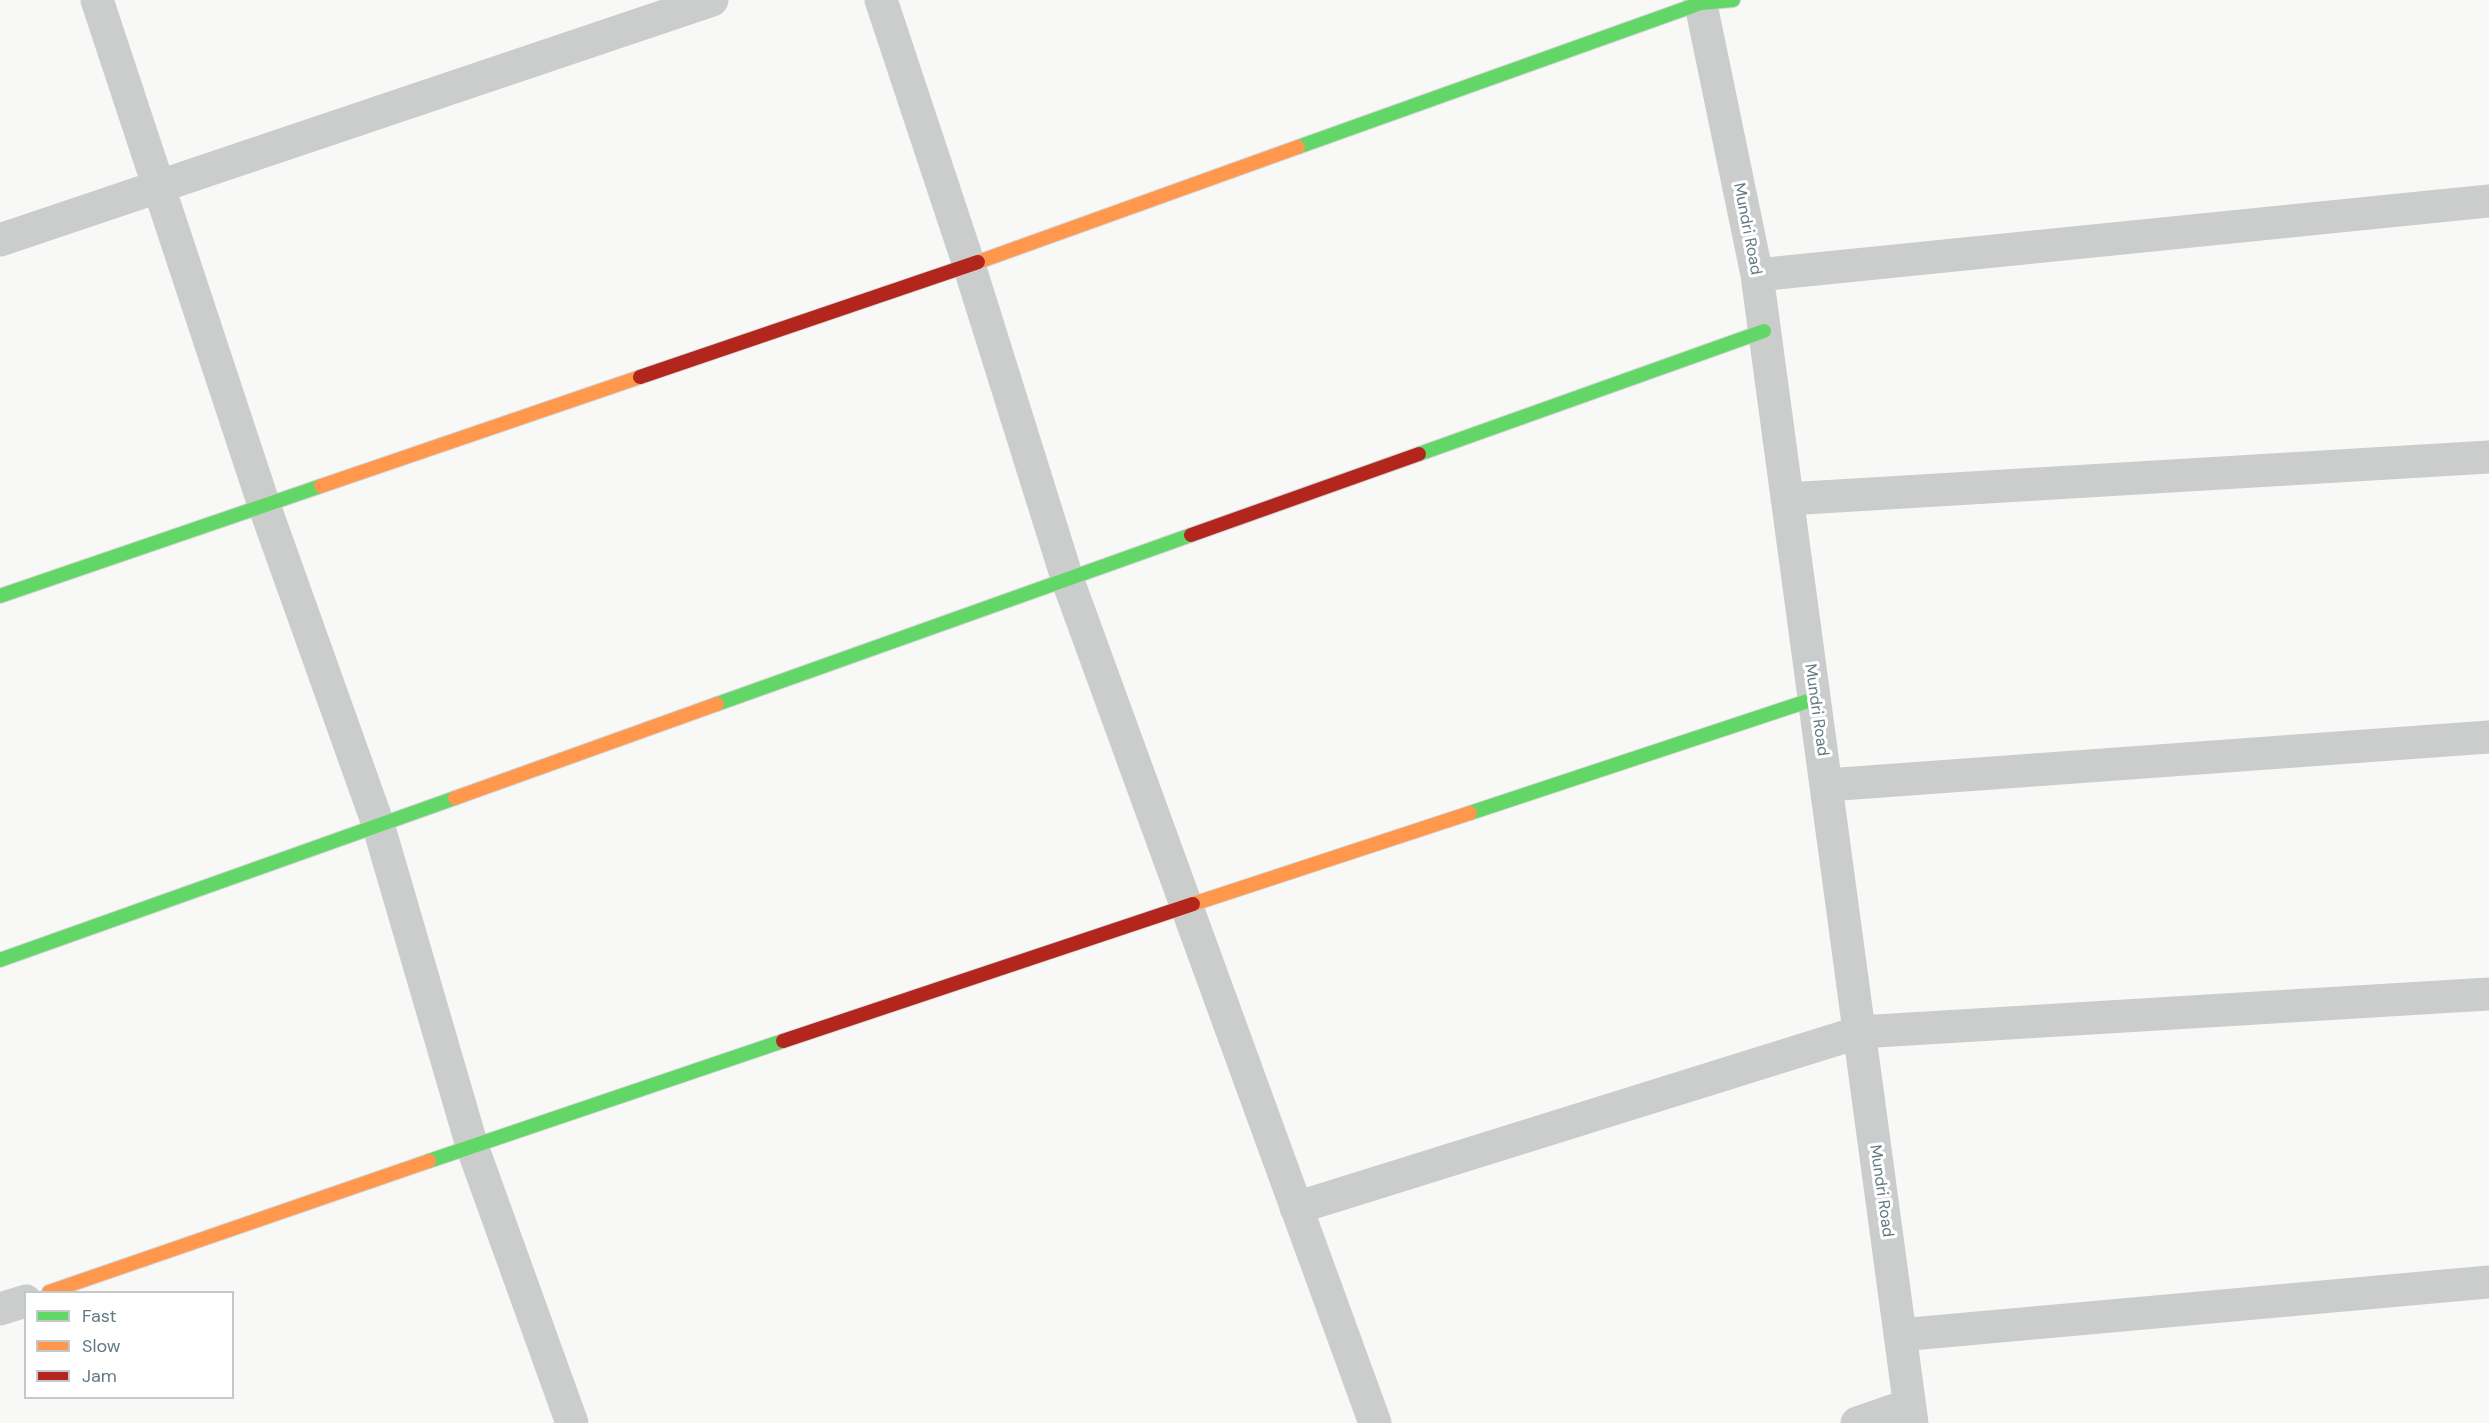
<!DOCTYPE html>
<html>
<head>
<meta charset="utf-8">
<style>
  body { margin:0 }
  #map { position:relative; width:2489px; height:1423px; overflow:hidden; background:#f8f8f7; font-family:"DM Sans",sans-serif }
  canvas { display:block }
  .legend { position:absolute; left:24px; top:1291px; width:210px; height:108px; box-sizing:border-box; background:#fff; border:2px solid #c1c9cd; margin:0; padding:8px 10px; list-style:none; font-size:18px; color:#637982 }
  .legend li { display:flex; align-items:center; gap:12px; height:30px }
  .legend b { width:30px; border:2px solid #c1c9cd }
</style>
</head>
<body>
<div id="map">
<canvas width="2489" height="1423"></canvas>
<ul class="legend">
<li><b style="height:8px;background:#63d668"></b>Fast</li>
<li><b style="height:8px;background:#ff974d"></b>Slow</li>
<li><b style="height:8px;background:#b3261e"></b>Jam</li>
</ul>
</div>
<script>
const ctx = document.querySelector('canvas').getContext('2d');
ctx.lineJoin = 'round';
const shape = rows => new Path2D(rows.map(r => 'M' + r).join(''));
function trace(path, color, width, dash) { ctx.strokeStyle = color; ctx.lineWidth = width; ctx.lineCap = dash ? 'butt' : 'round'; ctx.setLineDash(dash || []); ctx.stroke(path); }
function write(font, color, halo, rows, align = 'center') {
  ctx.font = font + ' "DM Sans",sans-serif'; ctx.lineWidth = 6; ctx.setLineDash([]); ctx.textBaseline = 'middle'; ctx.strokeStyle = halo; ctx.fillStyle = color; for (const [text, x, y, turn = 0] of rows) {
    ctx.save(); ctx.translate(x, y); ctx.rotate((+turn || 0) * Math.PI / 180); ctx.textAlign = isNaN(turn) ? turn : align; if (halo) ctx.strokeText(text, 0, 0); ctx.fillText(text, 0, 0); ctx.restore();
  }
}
const street = shape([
  [97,0,264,505,378,824,472,1146,572,1423],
  [881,0,969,265,1068,581,1375,1423],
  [1700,0,1757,275,1912,1423],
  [0,240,712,0],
  [1757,275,2489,201],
  [1787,499,2489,457],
  [1827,785,2489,737],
  [1296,1208,1860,1032,2489,994],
  [0,1309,26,1301],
  [1900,1335,2489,1282],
  [1857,1423,1909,1405]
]);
const fast = shape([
  [1298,147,1701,3,1733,0],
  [1419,454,1764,331],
  [0,596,321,486],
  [717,704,1191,535],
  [1470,813,1814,699],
  [0,960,455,798],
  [429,1161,783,1041]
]);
const slow = shape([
  [978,262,1298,147],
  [321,486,640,377],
  [455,798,717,704],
  [1193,904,1470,813],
  [49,1292,429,1161]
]);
const jam = shape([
  [640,377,978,262],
  [1191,535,1419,454],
  [783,1041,1193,904]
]);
const streetNames = [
  ["Mundri Road",1747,229,79],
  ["Mundri Road",1816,710,82],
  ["Mundri Road",1881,1191,82]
];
trace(fast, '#d4d5d5', 16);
trace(slow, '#d4d5d5', 16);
trace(jam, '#d4d5d5', 16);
trace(street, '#cbcdcd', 33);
trace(fast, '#63d668', 14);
trace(slow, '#ff974d', 14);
trace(jam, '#b3261e', 14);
write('16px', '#637982', '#fff', streetNames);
</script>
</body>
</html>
